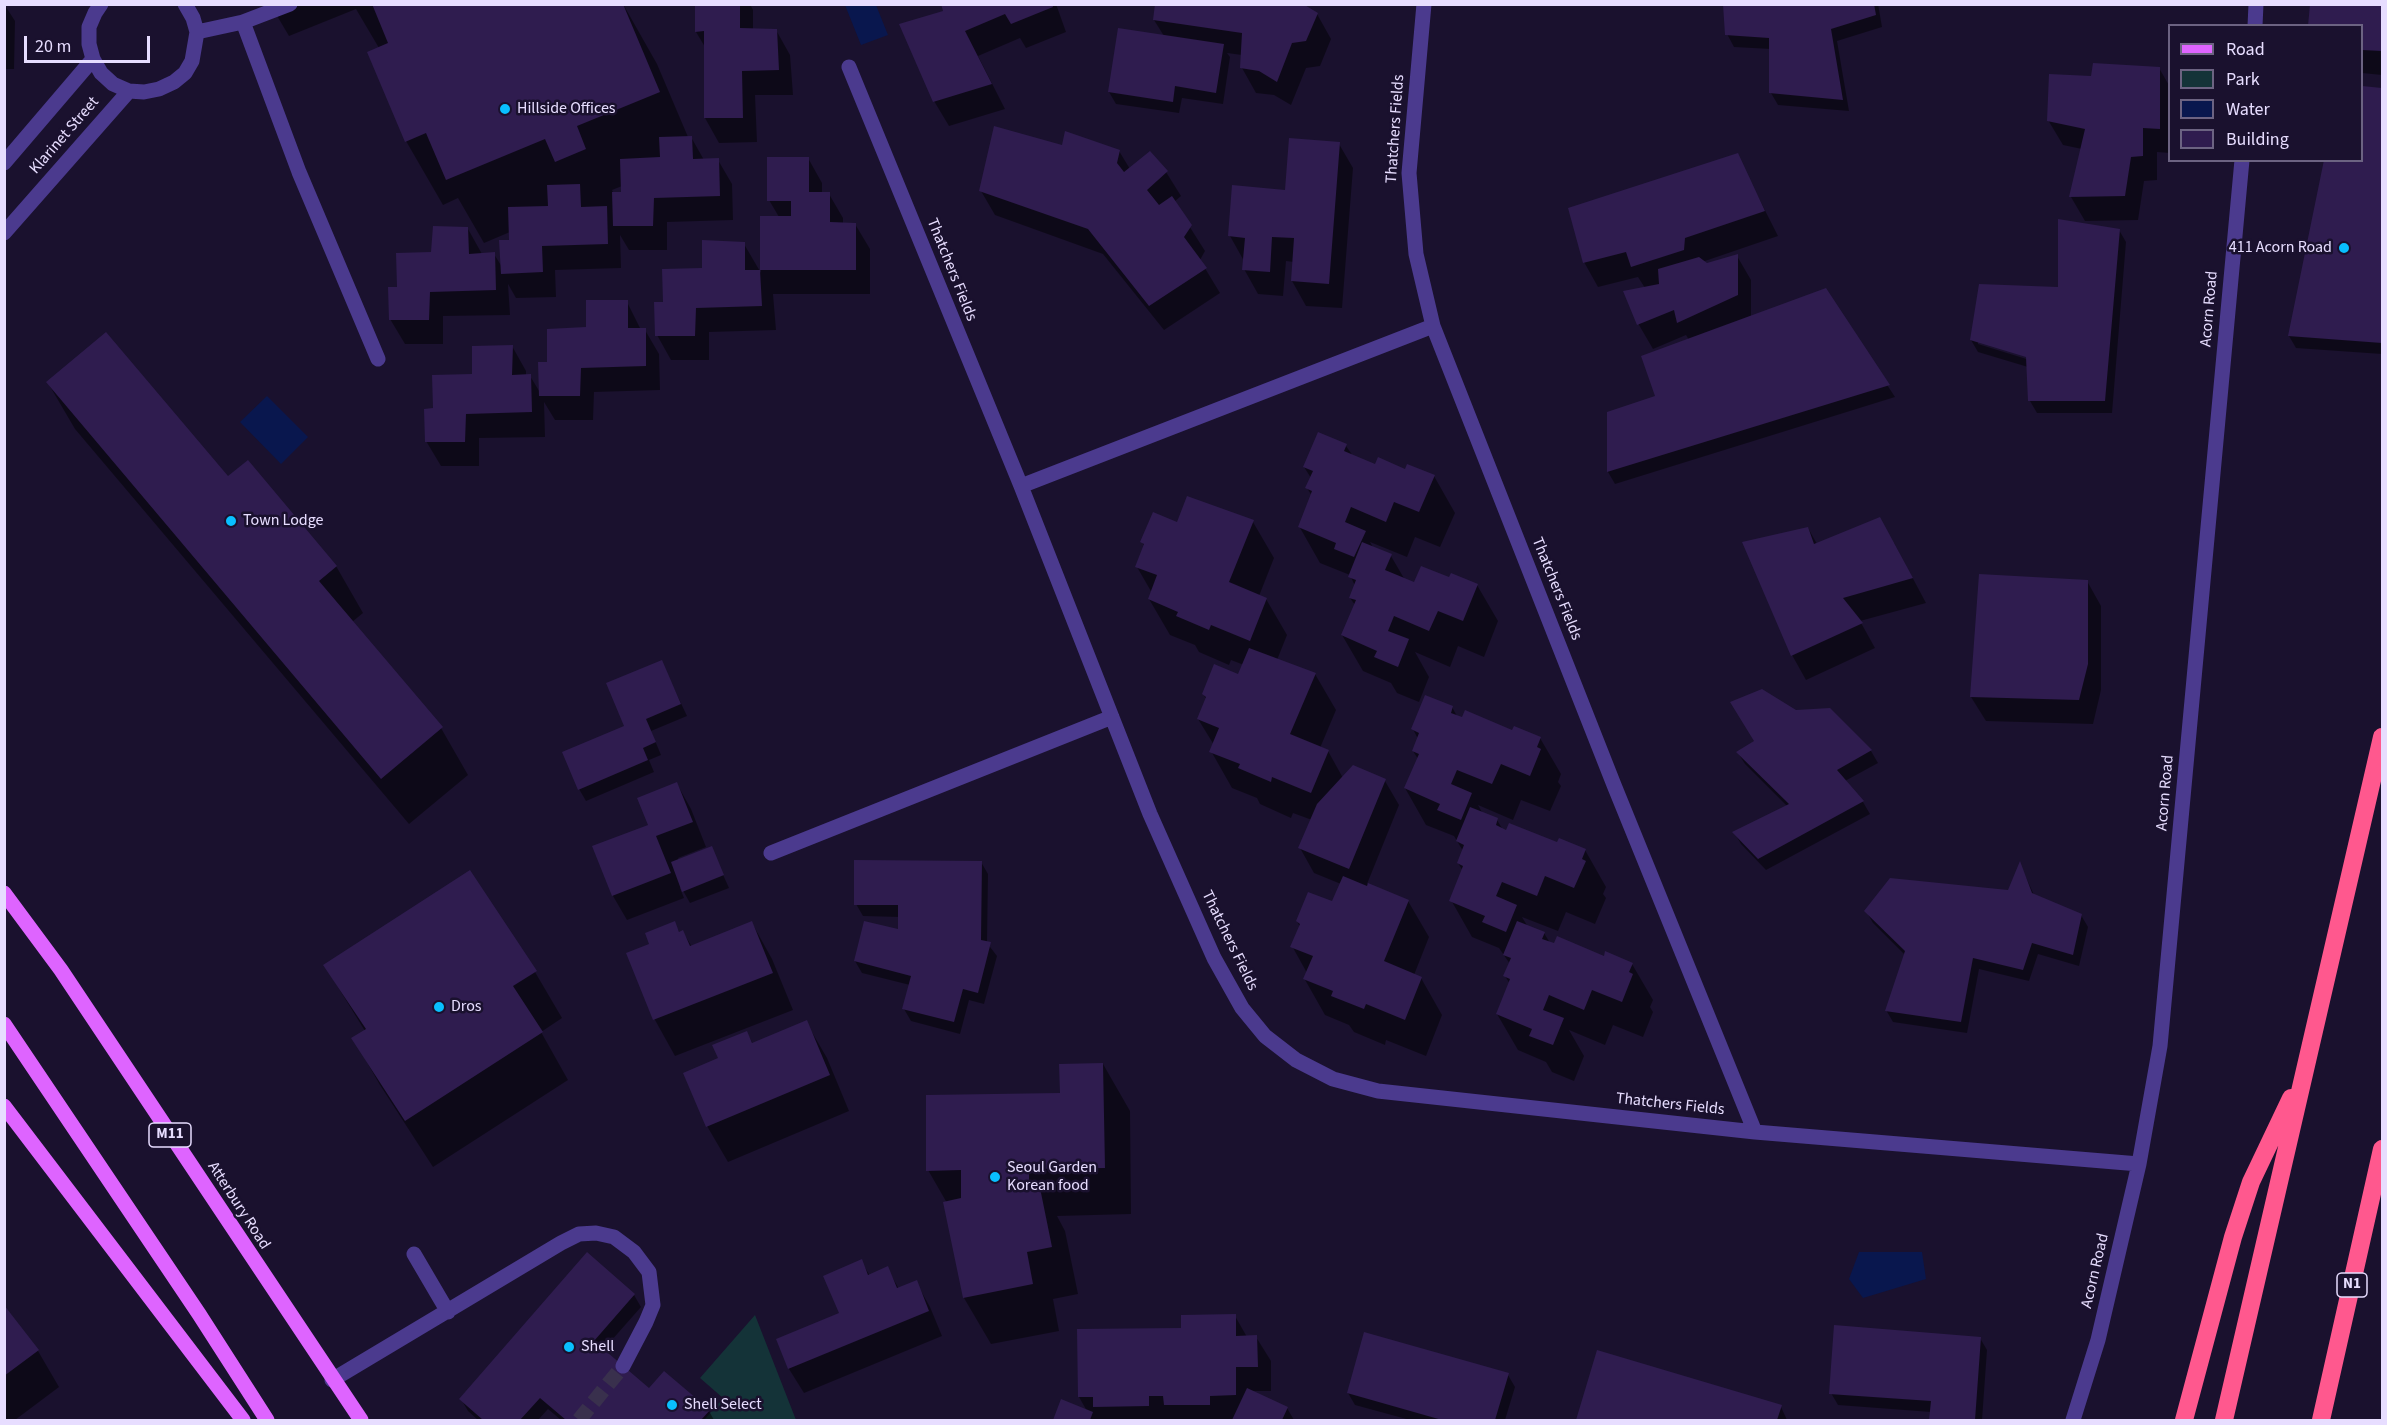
<!DOCTYPE html>
<html>
<head>
<meta charset="utf-8">
<style>
  body { margin:0 }
  #map { position:relative; width:2387px; height:1425px; overflow:hidden; background:#1a112e; font-family:"Source Sans 3",sans-serif }
  canvas { display:block }
  .frame { position:absolute; inset:0; border:6px solid #e7ddff; pointer-events:none }
  .legend { position:absolute; left:2168px; top:24px; width:195px; height:138px; box-sizing:border-box; background:#1a112e; border:2px solid #6c6382; margin:0; padding:8px 10px; list-style:none; font-size:18px; color:#e7ddff }
  .legend li { display:flex; align-items:center; gap:12px; height:30px }
  .legend b { width:30px; border:2px solid #6c6382 }
  .scale { position:absolute; left:24px; top:36px; width:126px; height:27px; box-sizing:border-box; border:3px solid #e7ddff; border-top:0; padding-left:8px; font-size:18px; line-height:21px; white-space:nowrap; color:#e7ddff; -webkit-text-stroke:4px #1a112e; paint-order:stroke }
</style>
</head>
<body>
<div id="map">
<canvas width="2387" height="1425"></canvas>
<div class="frame"></div>
<ul class="legend">
<li><b style="height:8px;background:#de64ff"></b>Road</li>
<li><b style="height:16px;background:#143338"></b>Park</li>
<li><b style="height:16px;background:#09174e"></b>Water</li>
<li><b style="height:16px;background:#2f1c4f"></b>Building</li>
</ul>
<div class="scale">20 m</div>
</div>
<script>
const ctx = document.querySelector('canvas').getContext('2d');
ctx.lineJoin = 'round';
function fill(path, color) { ctx.fillStyle = color; ctx.fill(path, 'evenodd'); }
const shape = rows => new Path2D(rows.map(r => 'M' + r).join(''));
function trace(path, color, width, dash) { ctx.strokeStyle = color; ctx.lineWidth = width; ctx.lineCap = dash ? 'butt' : 'round'; ctx.setLineDash(dash || []); ctx.stroke(path); }
function write(font, color, halo, rows, align = 'center') {
  ctx.font = font + ' "Source Sans 3",sans-serif'; ctx.lineWidth = 5; ctx.setLineDash([]); ctx.textBaseline = 'middle'; ctx.strokeStyle = halo; ctx.fillStyle = color; for (const [text, x, y, turn = 0] of rows) {
    ctx.save(); ctx.translate(x, y); ctx.rotate((+turn || 0) * Math.PI / 180); ctx.textAlign = isNaN(turn) ? turn : align; if (halo) ctx.strokeText(text, 0, 0); ctx.fillText(text, 0, 0); ctx.restore();
  }
}
const green = shape([
  [755,1315,796,1420,704,1420,723,1398,700,1378]
]);
const water = shape([
  [845,5,876,5,888,35,861,45],
  [267,396,308,437,281,464,240,422],
  [1859,1252,1922,1252,1926,1279,1863,1298,1849,1279]
]);
const shadow = shape([
  [4,4,15,21,14,69,4,69],
  [270,4,623,4,657,64,688,137,691,137,704,160,718,160,732,184,733,220,667,222,667,250,629,250,620,235,621,268,555,270,556,297,516,298,508,284,510,315,443,316,443,344,405,344,390,319,399,289,433,254,468,229,482,254,494,254,502,267,510,242,510,232,484,243,458,198,443,205,406,141,379,48,356,9,289,36],
  [622,186,623,194,614,194,612,190],
  [697,4,750,4,753,10,753,30,776,30,790,55,793,95,755,95,757,142,719,143,705,118,705,47,696,32],
  [942,4,1056,4,1066,32,1026,48,1020,38,978,56,1005,109,949,126,934,101,945,12],
  [1724,4,1878,4,1882,27,1837,41,1849,111,1778,105,1771,93,1771,49,1734,47,1727,34],
  [2311,4,2382,4,2382,75,2362,73,2362,26],
  [1317,14,1331,39,1320,66,1306,68,1291,105,1274,95,1256,93,1242,68,1242,55,1227,53,1230,57,1223,104,1182,98,1179,113,1116,104,1109,92,1164,36,1154,20],
  [2159,68,2170,87,2170,153,2157,152,2157,180,2144,181,2138,220,2085,221,2071,197,2082,149,2063,145,2048,120,2092,78],
  [2362,88,2382,89,2382,354,2296,348,2289,336,2326,160,2362,160],
  [1339,144,1353,168,1342,308,1306,306,1292,281,1294,262,1286,261,1283,296,1258,294,1244,269,1244,261,1230,236,1286,191],
  [1063,147,1119,151,1130,169,1166,172,1181,196,1174,202,1205,251,1200,260,1220,293,1164,330,1103,254,995,215,981,191],
  [1737,155,1778,236,1702,262,1707,265,1737,256,1751,280,1751,317,1825,290,1895,397,1615,484,1608,472,1609,413,1657,397,1689,340,1686,335,1653,349,1639,325,1625,292,1645,288,1638,277,1598,287,1584,262],
  [808,158,822,183,822,194,829,194,843,218,843,224,855,224,870,249,870,294,773,294,776,330,709,332,709,360,671,360,657,335,665,304,704,269,744,244,761,273,761,217,779,217,769,200],
  [2119,230,2126,242,2112,413,2037,413,2030,401,2028,367,1978,352,1971,340,2060,289],
  [1978,341,2034,358,2033,361,1978,344],
  [627,302,641,330,645,330,659,354,660,390,594,392,593,420,555,420,544,402,545,437,479,438,479,466,441,466,426,441,435,410,473,376,512,346,526,371,526,376,530,376,541,394,549,364,588,329],
  [48,383,228,479,336,566,363,613,352,622,441,728,468,775,409,824,75,429],
  [1319,434,1346,446,1353,456,1376,466,1434,476,1455,513,1440,547,1415,537,1407,557,1370,542,1374,549,1391,556,1405,580,1415,584,1450,579,1477,585,1498,621,1484,657,1458,646,1450,667,1415,652,1429,677,1419,702,1397,693,1391,683,1363,671,1342,635,1355,605,1350,598,1355,586,1350,575,1320,563,1299,526,1312,496,1307,488,1311,478,1304,467],
  [1253,522,1274,558,1259,596,1266,599,1287,635,1277,660,1315,674,1336,710,1320,748,1328,751,1343,778,1385,781,1399,805,1367,884,1408,901,1429,937,1414,975,1421,978,1442,1015,1426,1056,1386,1040,1385,1045,1354,1032,1349,1025,1325,1015,1304,978,1307,973,1292,946,1300,927,1297,921,1333,903,1341,884,1314,873,1300,848,1312,820,1293,813,1291,818,1260,804,1257,798,1232,788,1211,751,1214,745,1198,719,1207,700,1203,694,1239,676,1244,665,1231,660,1229,665,1199,652,1195,645,1170,635,1149,599,1152,593,1137,567,1145,547,1142,542,1177,524],
  [1808,528,1817,544,1894,543,1926,603,1860,621,1875,648,1806,680,1792,655],
  [2087,581,2101,606,2101,690,2093,724,1986,721,1971,697],
  [661,661,687,716,651,731,661,755,649,760,654,772,586,801,579,789,626,727],
  [1452,707,1458,718,1540,738,1561,774,1558,782,1561,786,1550,811,1521,800,1513,820,1478,805,1483,814,1497,820,1503,830,1585,850,1606,887,1603,894,1606,898,1595,924,1566,912,1558,931,1522,917,1528,927,1544,933,1550,943,1632,964,1653,1000,1650,1007,1653,1012,1643,1037,1613,1025,1605,1045,1569,1030,1584,1056,1574,1081,1552,1072,1546,1062,1518,1050,1497,1014,1510,984,1505,976,1510,964,1499,948,1472,937,1451,900,1463,871,1458,863,1463,851,1454,836,1426,825,1405,788,1418,759,1413,751,1418,739,1413,729],
  [1829,709,1871,751,1878,763,1845,781,1863,802,1870,814,1766,870,1741,844,1734,832,1788,807,1745,764,1738,753,1796,711],
  [677,784,691,809,706,847,678,858,679,861,711,848,729,888,690,903,681,887,680,888,684,898,627,920,613,896,594,847,649,825],
  [981,862,988,874,987,943,997,956,984,1004,969,1000,960,1034,911,1021,904,1009,910,985,862,973,855,961,900,931,900,917,863,916,856,904],
  [2020,864,2034,895,2081,915,2088,927,2079,966,2038,954,2029,981,1979,969,1967,1033,1893,1022,1886,1010,1905,955,1873,923,1866,911,2009,892],
  [674,923,680,933,683,932,692,947,752,923,772,959,793,1010,675,1056,655,1020,628,954,651,945],
  [325,966,535,972,562,1018,541,1032,568,1080,433,1167,380,1085,353,1038,365,1031],
  [806,1022,827,1058,849,1111,728,1162,707,1126,720,1059,747,1033,753,1044],
  [1103,1064,1130,1111,1131,1214,1057,1216,1065,1231,1078,1294,1053,1299,1059,1331,991,1344,964,1298,947,1203,928,1170,1061,1094],
  [861,1261,870,1276,887,1268,899,1289,916,1282,930,1307,942,1336,804,1393,789,1369,777,1339,841,1314],
  [634,1295,641,1307,603,1350,649,1390,709,1411,714,1420,561,1420,548,1409,538,1420,478,1420,468,1411,461,1399],
  [4,1308,38,1351,59,1387,15,1420,4,1420],
  [1235,1316,1247,1337,1256,1337,1271,1361,1271,1391,1251,1391,1287,1408,1294,1420,1055,1420,1062,1401,1087,1411,1079,1397,1182,1330],
  [1980,1338,1987,1350,1982,1420,1931,1420,1931,1412,1838,1405,1831,1393],
  [1598,1352,1781,1407,1787,1420,1577,1420],
  [1508,1375,1515,1387,1505,1420,1410,1420,1355,1405,1348,1393]
]);
const building = shape([
  [372,4,623,4,660,92,577,126,586,149,555,162,545,139,446,180,426,133,405,142,367,52,388,43],
  [695,4,740,4,740,28,777,29,779,70,742,71,743,118,704,118,704,31,695,32],
  [941,4,1052,4,1053,7,1011,24,1005,14,965,31,992,84,933,102,899,24,943,11],
  [1155,4,1303,4,1318,13,1306,41,1292,43,1277,82,1259,71,1240,68,1242,33,1153,20],
  [1723,4,1874,4,1876,15,1831,29,1843,100,1769,93,1769,38,1725,35],
  [2310,4,2382,4,2382,51,2362,50,2362,26,2308,26],
  [1118,28,1224,44,1216,93,1175,86,1173,102,1108,92],
  [2093,63,2160,67,2160,129,2143,128,2143,156,2131,157,2125,196,2069,197,2085,129,2047,121,2049,74,2091,76],
  [2362,86,2382,88,2382,343,2288,336,2324,160,2362,160],
  [994,126,1062,145,1065,131,1120,150,1117,163,1124,172,1150,151,1168,171,1147,190,1159,205,1172,196,1192,225,1184,237,1207,268,1149,306,1088,229,979,191],
  [692,136,693,159,719,158,720,196,654,198,653,226,613,226,612,192,621,192,620,159,660,157,659,137],
  [1289,138,1340,142,1329,284,1291,281,1294,238,1272,237,1270,272,1242,270,1245,238,1228,236,1232,185,1285,190],
  [1738,153,1765,211,1685,238,1684,250,1631,267,1626,252,1583,263,1568,208],
  [767,157,809,157,809,192,830,192,830,222,856,223,856,270,760,270,760,216,791,216,791,201,767,201],
  [580,184,581,207,607,206,608,244,542,246,543,272,501,274,499,240,509,240,508,207,548,206,547,185],
  [2058,219,2120,229,2105,401,2028,401,2026,357,1970,340,1979,284,2058,287],
  [433,226,468,227,469,254,495,252,496,290,430,292,429,320,389,320,388,287,397,287,396,253,431,252],
  [702,240,745,242,745,270,760,270,762,306,696,308,695,336,655,336,654,302,663,302,662,269,702,268],
  [1738,254,1738,295,1677,323,1674,310,1637,325,1623,291,1659,284,1658,269,1699,257,1707,263],
  [1826,288,1890,385,1607,472,1607,412,1655,396,1641,356],
  [586,300,628,300,628,328,646,328,646,366,581,368,580,396,539,396,538,362,547,362,547,329,586,327],
  [106,332,228,476,248,460,337,566,319,581,443,727,381,779,46,382],
  [513,345,512,375,531,374,532,412,466,414,465,442,425,442,424,409,433,408,432,375,472,374,472,346],
  [1318,432,1347,444,1344,451,1375,464,1378,457,1405,469,1407,464,1435,475,1419,512,1394,502,1386,522,1351,507,1345,522,1366,531,1354,557,1334,549,1336,543,1298,527,1312,491,1305,488,1313,471,1303,467],
  [1187,496,1254,520,1229,582,1267,598,1250,641,1211,625,1209,630,1176,616,1178,612,1148,599,1157,575,1135,567,1144,544,1140,542,1153,512,1177,522],
  [1880,517,1913,578,1843,598,1863,623,1791,656,1742,542,1808,527,1814,544],
  [1362,542,1392,554,1385,570,1414,582,1421,566,1449,577,1451,573,1478,584,1463,621,1438,611,1429,631,1394,616,1388,631,1409,639,1398,667,1374,657,1377,651,1341,635,1356,600,1349,598,1356,580,1348,577],
  [1979,574,2088,580,2088,664,2079,700,1970,697],
  [1249,648,1316,673,1290,734,1329,750,1311,793,1272,777,1271,782,1238,768,1240,764,1209,752,1219,728,1197,719,1206,697,1202,694,1214,664,1238,674],
  [662,660,681,704,646,719,656,742,643,748,648,760,578,790,562,752,624,726,606,683],
  [1762,689,1796,710,1830,708,1872,750,1837,770,1864,801,1758,859,1732,832,1789,804,1736,752,1754,741,1730,702],
  [1425,695,1453,706,1451,713,1462,717,1465,710,1512,730,1514,726,1541,737,1537,747,1541,749,1530,776,1501,764,1492,784,1457,770,1451,784,1472,793,1461,820,1437,810,1440,804,1404,788,1419,754,1412,751,1419,733,1411,729],
  [1353,765,1386,779,1349,869,1298,848,1317,804],
  [677,782,693,822,656,836,671,873,612,896,592,846,648,825,637,798],
  [1470,807,1498,818,1496,825,1506,830,1509,823,1557,842,1559,838,1586,849,1582,859,1586,861,1574,888,1545,876,1537,896,1502,882,1496,896,1517,905,1506,932,1482,922,1485,916,1449,901,1463,866,1457,863,1464,845,1456,841],
  [712,846,724,875,682,892,671,862],
  [854,860,982,861,981,940,991,942,978,993,963,989,954,1022,902,1009,911,976,854,961,864,921,898,929,898,905,854,905],
  [2020,861,2032,893,2082,914,2073,955,2032,943,2023,970,1973,958,1961,1022,1885,1011,1905,951,1864,911,1890,878,2008,890],
  [470,870,537,971,513,986,543,1032,405,1121,351,1038,366,1029,323,965],
  [1343,876,1367,886,1368,883,1409,900,1384,961,1422,977,1405,1020,1366,1004,1364,1009,1331,996,1333,991,1303,979,1313,956,1290,947,1300,924,1296,921,1308,892,1332,901],
  [675,921,679,932,683,930,690,946,752,921,773,973,653,1020,626,953,649,944,645,933],
  [1517,921,1545,932,1542,939,1554,943,1557,936,1604,956,1605,951,1633,963,1629,972,1633,974,1622,1002,1592,990,1584,1010,1549,995,1543,1010,1564,1018,1553,1045,1529,1036,1532,1029,1496,1014,1510,979,1503,976,1511,958,1503,955],
  [807,1020,830,1075,706,1127,683,1073,718,1058,712,1045,747,1031,752,1043],
  [1103,1063,1105,1168,1029,1169,1029,1185,1039,1183,1052,1247,1027,1252,1033,1284,963,1298,943,1202,961,1198,961,1170,926,1171,926,1095,1060,1093,1059,1064],
  [587,1252,635,1294,594,1341,649,1388,664,1371,710,1410,701,1420,566,1420,540,1398,520,1420,483,1420,459,1399],
  [862,1259,868,1275,888,1266,897,1288,917,1280,929,1311,788,1369,776,1339,839,1313,823,1276],
  [4,1305,39,1350,4,1376],
  [1236,1314,1236,1336,1257,1335,1258,1367,1236,1367,1236,1395,1210,1396,1210,1405,1164,1405,1163,1396,1149,1396,1149,1406,1093,1407,1093,1397,1078,1397,1077,1329,1181,1328,1181,1315],
  [1834,1325,1981,1337,1975,1420,1929,1420,1931,1401,1829,1394],
  [1364,1332,1509,1373,1495,1420,1442,1420,1347,1393],
  [1597,1350,1782,1405,1777,1420,1576,1420],
  [1247,1388,1288,1407,1282,1420,1232,1420],
  [1061,1399,1093,1412,1090,1420,1053,1420]
]);
const minorTunnel = shape([
  [579,1420,623,1366]
]);
const minor = shape([
  [101,4,95,13,89,27,89,44,93,59,101,73,113,84,129,91,144,92,159,89,174,82,185,73,192,61,197,32,193,18,185,4],
  [1424,4,1409,173,1416,254,1433,326,1614,785,1755,1132],
  [243,22,299,172,378,359],
  [2255,26,2256,4],
  [197,32,243,22,290,4],
  [849,67,1021,486,1150,814,1214,958,1242,1008,1265,1036,1296,1060,1333,1079,1378,1091,1755,1132,2139,1164],
  [4,163,93,59],
  [4,233,129,91],
  [1021,486,1433,326],
  [771,853,1112,717],
  [414,1254,448,1312],
  [332,1380,561,1243,579,1234,596,1233,614,1237,634,1252,649,1272,653,1305,646,1322,623,1366],
  [2073,1420,2098,1340,2139,1164,2160,1046,2242,160]
]);
const major = shape([
  [4,893,61,970,361,1420],
  [4,1024,199,1314,267,1420],
  [4,1106,243,1420]
]);
const highway = shape([
  [2184,1420,2233,1237,2251,1182,2291,1098],
  [2224,1420,2382,737],
  [2321,1420,2382,1149]
]);
const markers = [
  [505,109,6,"#09bfff"],
  [2344,248,6,"#09bfff"],
  [231,521,6,"#09bfff"],
  [439,1007,6,"#09bfff"],
  [995,1177,6,"#09bfff"],
  [569,1347,6,"#09bfff"],
  [672,1405,6,"#09bfff"]
];
const shields = [
  [170,1135,42],
  [2352,1285,30]
];
const shieldNames = [
  ["M11",170,1135],
  ["N1",2352,1285]
];
const poiNames = [
  ["Hillside Offices",517,109],
  ["411 Acorn Road",2332,248,"right"],
  ["Town Lodge",243,521],
  ["Dros",451,1007],
  ["Seoul Garden",1007,1168],
  ["Korean food",1007,1186],
  ["Shell",581,1347],
  ["Shell Select",684,1405]
];
const streetNames = [
  ["Thatchers Fields",1396,129,-86],
  ["Klarinet Street",65,136,-49],
  ["Thatchers Fields",951,270,68],
  ["Acorn Road",2210,309,-85],
  ["Thatchers Fields",1556,589,68],
  ["Acorn Road",2166,793,-85],
  ["Thatchers Fields",1229,941,64],
  ["Thatchers Fields",1670,1105,6],
  ["Atterbury Road",238,1206,57],
  ["Acorn Road",2096,1271,-77]
];
fill(green, '#143338');
fill(water, '#09174e');
fill(shadow, '#0007');
fill(building, '#2f1c4f');
trace(minorTunnel, '#39304d', 15, [15, 8]);
trace(minor, '#4b3a8e', 15);
trace(major, '#de64ff', 15);
trace(highway, '#ff588e', 18);
for (const [x, y, r, color] of markers) { const dot = new Path2D(); dot.arc(x, y, r, 0, 2 * Math.PI); ctx.fillStyle = color; ctx.fill(dot); trace(dot, '#1a112e', 2); }
for (const [x, y, w] of shields) { const box = new Path2D(); box.roundRect(x - w / 2, y - 12, w, 24, 4.5); ctx.fillStyle = '#1a112e'; ctx.fill(box); trace(box, '#e7ddff', 1.5); }
write('bold 15px', '#e7ddff', null, shieldNames);
write('16px', '#e7ddff', '#1a112e', poiNames, 'left');
write('16px', '#e7ddff', '#1a112e', streetNames);
</script>
</body>
</html>
